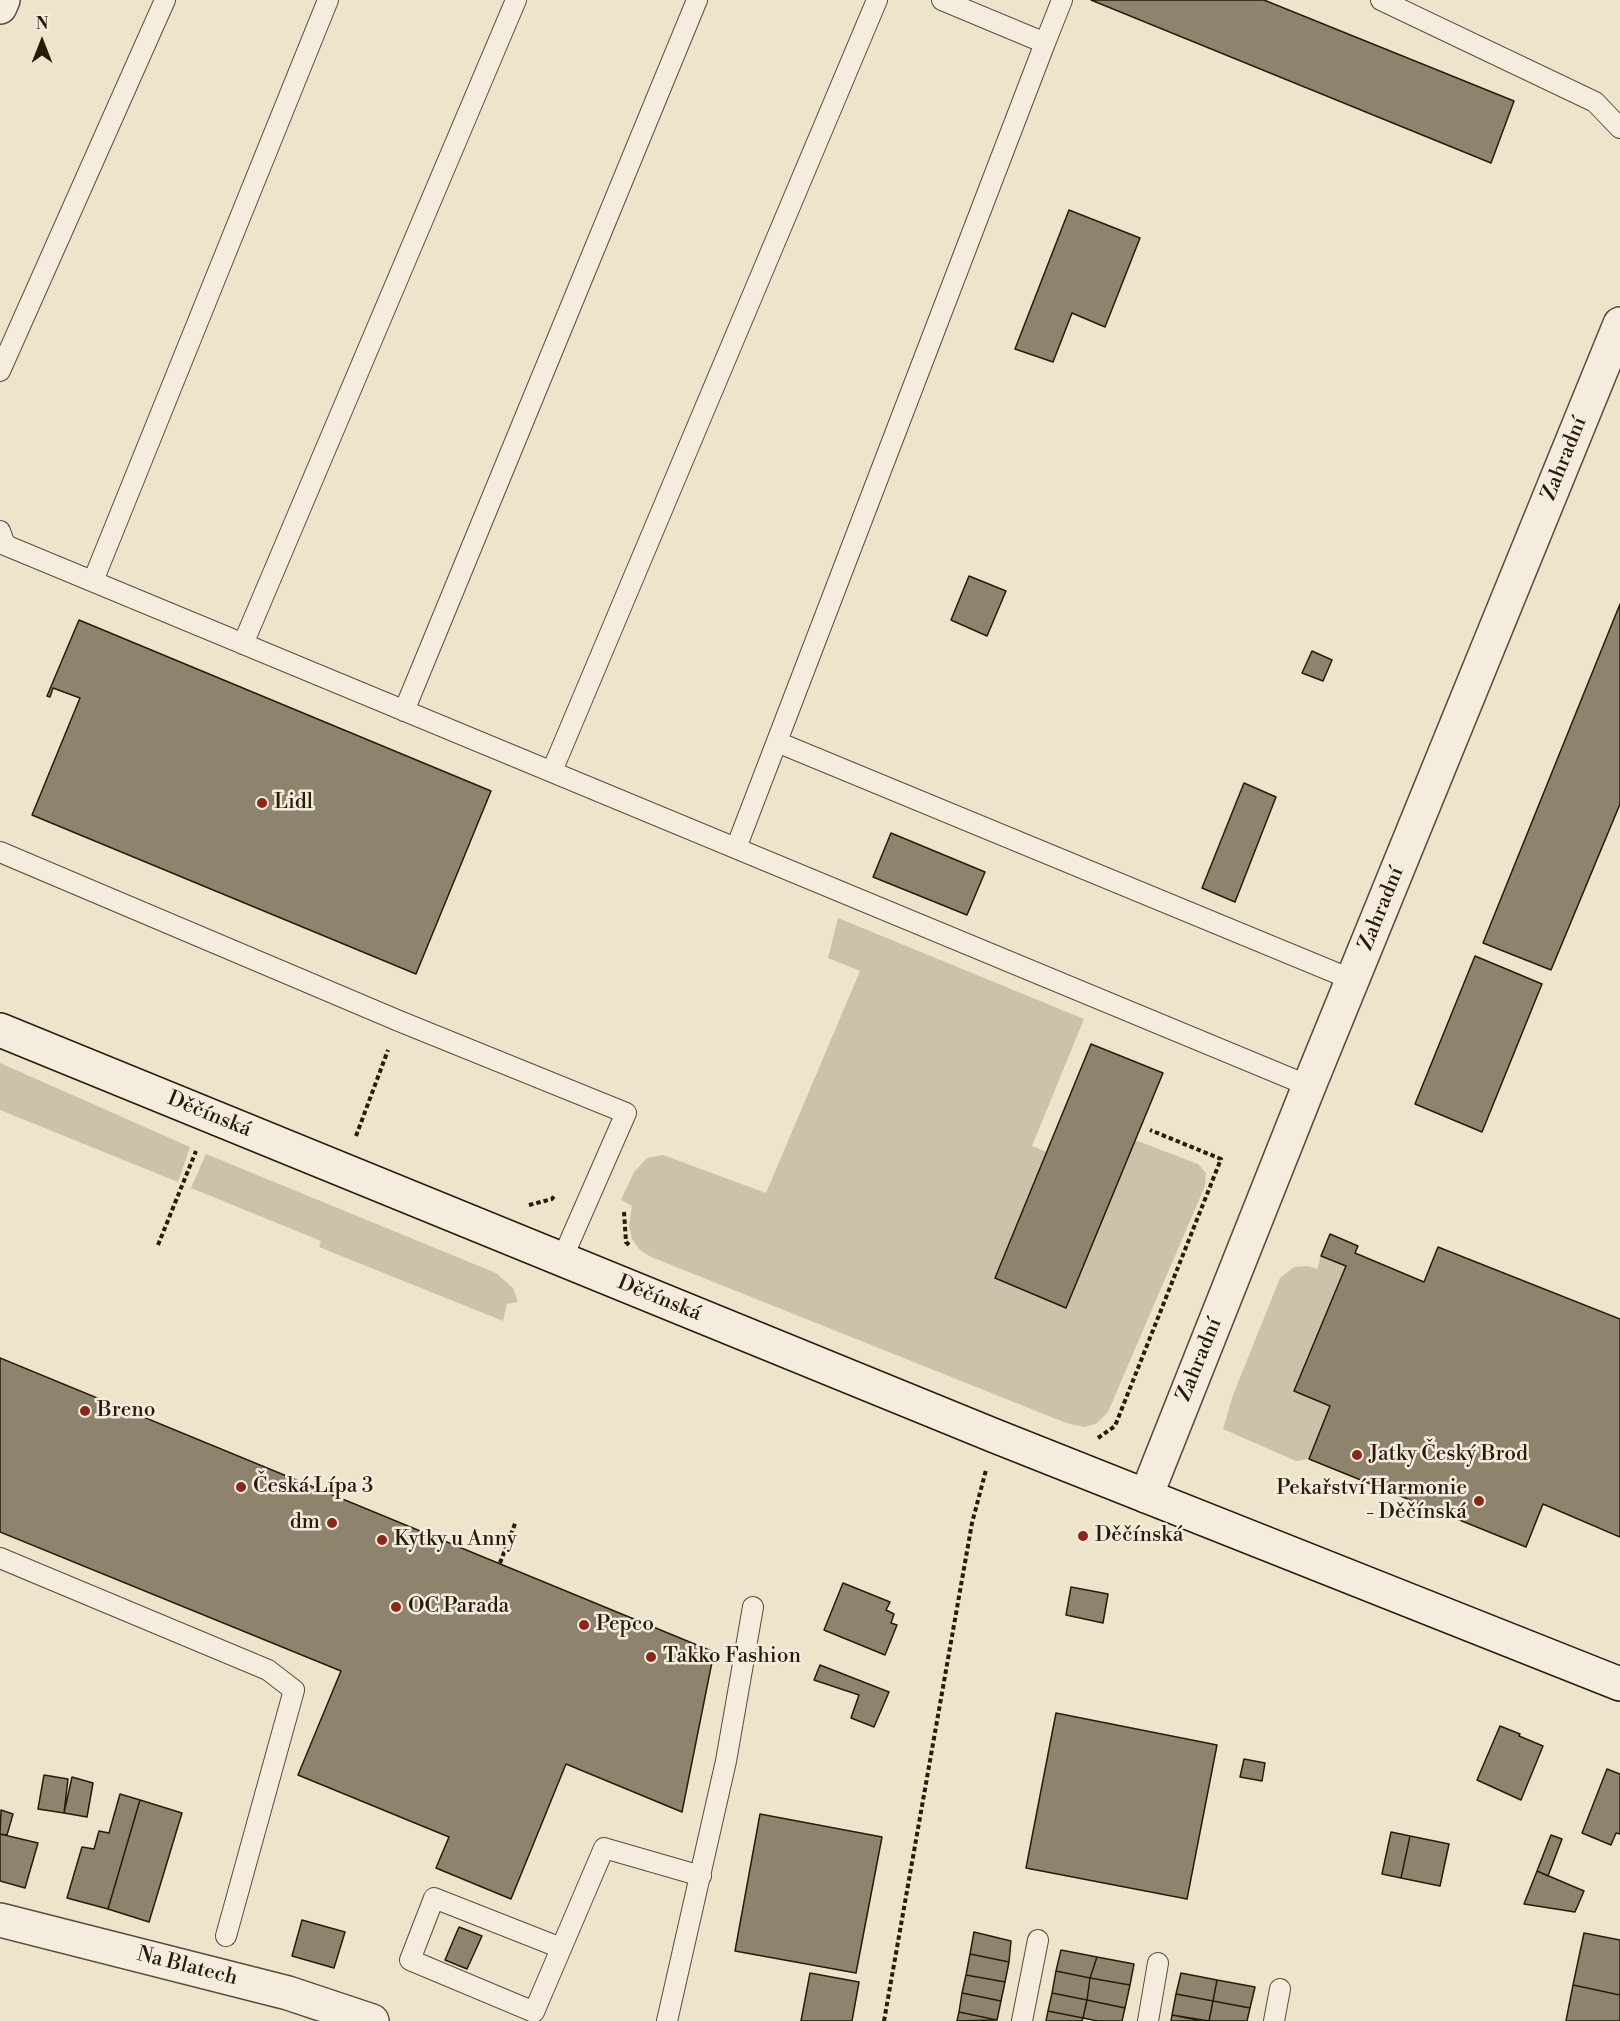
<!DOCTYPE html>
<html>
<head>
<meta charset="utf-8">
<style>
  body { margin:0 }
  #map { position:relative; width:1620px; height:2021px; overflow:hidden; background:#eee4cb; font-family:"Libre Bodoni",serif }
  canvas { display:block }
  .north { position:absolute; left:12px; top:12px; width:60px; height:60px; -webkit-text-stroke:4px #f4eddd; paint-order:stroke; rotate:0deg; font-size:16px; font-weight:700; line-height:24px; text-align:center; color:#271b0a }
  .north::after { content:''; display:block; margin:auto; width:21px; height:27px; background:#271b0a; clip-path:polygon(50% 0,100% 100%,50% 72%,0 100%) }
</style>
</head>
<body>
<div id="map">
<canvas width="1620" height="2021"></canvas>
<div class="north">N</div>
</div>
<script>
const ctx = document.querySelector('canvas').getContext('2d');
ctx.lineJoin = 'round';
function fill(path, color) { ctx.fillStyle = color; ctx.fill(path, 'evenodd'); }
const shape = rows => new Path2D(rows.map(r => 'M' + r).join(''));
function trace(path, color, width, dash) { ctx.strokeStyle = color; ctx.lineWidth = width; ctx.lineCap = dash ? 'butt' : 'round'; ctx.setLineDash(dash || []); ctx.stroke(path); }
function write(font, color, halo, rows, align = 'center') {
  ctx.font = font + ' "Libre Bodoni",serif'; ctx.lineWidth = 5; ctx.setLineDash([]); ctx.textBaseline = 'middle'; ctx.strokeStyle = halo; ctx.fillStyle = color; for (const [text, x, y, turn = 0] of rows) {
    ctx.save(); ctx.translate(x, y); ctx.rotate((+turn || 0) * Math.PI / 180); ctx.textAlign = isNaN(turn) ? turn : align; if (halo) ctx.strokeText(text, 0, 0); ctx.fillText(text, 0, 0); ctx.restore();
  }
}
const green = shape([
  [838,918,1084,1019,1032,1146,1047,1152,995,1278,1066,1308,1135,1140,1198,1164,1206,1173,1205,1186,1108,1412,1096,1424,1084,1427,1066,1423,651,1257,640,1250,632,1239,629,1225,632,1206,621,1200,634,1172,647,1158,663,1155,766,1193,860,971,828,958],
  [0,1063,190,1147,178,1182,0,1110],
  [206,1154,496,1273,513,1288,518,1302,507,1304,503,1321,319,1247,321,1241,191,1188],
  [1321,1256,1346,1266,1294,1391,1330,1406,1309,1459,1296,1461,1223,1429,1233,1395,1280,1278,1294,1267,1307,1266,1317,1269]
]);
const building = shape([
  [1091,0,1264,0,1514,101,1491,163,1091,0],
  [1069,210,1140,238,1105,327,1072,313,1053,362,1015,349,1069,210],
  [969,576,1006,591,987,636,951,620,969,576],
  [1620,604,1620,804,1551,970,1483,943,1620,604],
  [79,620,491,791,416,974,32,815,80,698,53,688,50,697,47,696,79,620],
  [1312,651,1332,660,1323,681,1302,673,1312,651],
  [1244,783,1276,797,1235,902,1202,888,1244,783],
  [891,833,985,872,967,915,873,877,891,833],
  [1475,956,1542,984,1482,1132,1415,1104,1475,956],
  [1091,1044,1163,1073,1066,1308,995,1278,1091,1044],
  [1330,1234,1358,1246,1355,1253,1424,1282,1438,1247,1620,1319,1620,1537,1543,1504,1526,1547,1309,1459,1330,1406,1294,1391,1346,1266,1321,1256,1330,1234],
  [0,1358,714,1652,682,1812,566,1764,511,1899,436,1868,449,1837,298,1775,341,1671,0,1532,0,1358],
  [843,1583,890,1602,886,1610,894,1614,891,1623,897,1625,885,1655,824,1630,843,1583],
  [1071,1587,1108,1594,1103,1623,1066,1615,1071,1587],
  [820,1665,889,1692,874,1727,851,1718,859,1695,814,1680,820,1665],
  [1056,1713,1217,1745,1187,1899,1026,1868,1056,1713],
  [1500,1726,1520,1734,1519,1736,1543,1746,1521,1800,1477,1780,1500,1726],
  [1244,1759,1265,1763,1262,1781,1240,1777,1244,1759],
  [1607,1769,1620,1774,1620,1834,1616,1833,1611,1845,1582,1833,1607,1769],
  [44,1775,68,1779,64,1813,38,1809,44,1775],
  [72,1777,93,1783,87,1817,64,1813,72,1777],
  [120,1794,140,1800,108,1909,67,1898,82,1847,94,1849,99,1831,109,1833,120,1794],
  [140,1800,182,1813,149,1922,108,1909,140,1800],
  [1,1810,13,1814,7,1835,0,1834,1,1810],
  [760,1814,882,1837,856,1973,735,1951,760,1814],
  [1391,1832,1410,1836,1401,1878,1382,1874,1391,1832],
  [0,1834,38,1843,25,1888,0,1881,0,1834],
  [1551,1835,1562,1839,1548,1876,1537,1871,1551,1835],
  [1410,1836,1449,1844,1440,1886,1401,1878,1410,1836],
  [1537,1871,1584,1891,1575,1912,1524,1904,1537,1871],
  [302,1920,345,1932,334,1968,292,1956,302,1920],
  [459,1927,482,1936,467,1969,445,1960,459,1927],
  [974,1932,1011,1941,1009,1962,970,1954,974,1932],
  [1584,1933,1620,1940,1620,1995,1573,1985,1584,1933],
  [1061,1950,1097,1957,1090,1978,1056,1971,1061,1950],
  [970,1954,1009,1962,1005,1982,966,1975,970,1954],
  [1097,1957,1134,1964,1130,1985,1090,1978,1097,1957],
  [1056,1971,1090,1978,1087,2000,1052,1993,1056,1971],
  [810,1973,859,1982,852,2021,801,2021,810,1973],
  [1181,1973,1217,1980,1213,2001,1176,1994,1181,1973],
  [966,1975,1005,1982,1001,2001,962,1993,966,1975],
  [1090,1978,1130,1985,1125,2008,1087,2000,1090,1978],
  [1217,1980,1255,1987,1250,2008,1213,2001,1217,1980],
  [1573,1985,1620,1995,1620,2021,1566,2021,1573,1985],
  [962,1993,1001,2001,997,2020,959,2012,962,1993],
  [1052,1993,1087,2000,1083,2018,1048,2011,1052,1993],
  [1176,1994,1213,2001,1209,2021,1172,2015,1176,1994],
  [1087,2000,1125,2008,1122,2021,1098,2021,1083,2018,1087,2000],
  [1213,2001,1250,2008,1247,2021,1209,2021,1213,2001],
  [1048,2011,1083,2018,1082,2021,1046,2021,1048,2011],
  [959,2012,997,2020,957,2021,959,2012],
  [1172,2015,1202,2021,1171,2021,1172,2015]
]);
const path = shape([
  [356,1136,388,1050],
  [529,1205,552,1199,554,1196],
  [624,1212,626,1242,629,1245],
  [158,1245,196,1151],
  [1098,1438,1115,1426,1221,1159,1150,1130],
  [500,1563,516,1521],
  [884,2021,972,1523,986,1470]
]);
const lane = shape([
  [1381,0,1595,102,1620,128],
  [1045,43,1062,0],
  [0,371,165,0],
  [0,531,5,545,1309,1086],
  [93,581,328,0],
  [243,644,516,0],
  [404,711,697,0],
  [777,742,1353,980],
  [552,771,877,0],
  [736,848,1045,43,942,0],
  [0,852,399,1021,626,1113,562,1259],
  [0,1558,268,1670,294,1690,226,1936],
  [561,1948,434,1898,410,1960,534,2012,604,1848,701,1876],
  [667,2021,726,1761,753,1607],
  [1022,2021,1038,1940],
  [1148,2021,1158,1963],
  [1274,2021,1280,1989]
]);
const street = shape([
  [0,7,3,0],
  [1146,1496,1309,1086,1620,324],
  [0,1920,288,1993,372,2021]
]);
const secondary = shape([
  [0,1030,995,1436,1620,1684]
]);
const markers = [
  [262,803,6,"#8f2418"],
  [85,1411,6,"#8f2418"],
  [1357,1455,6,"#8f2418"],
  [241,1487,6,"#8f2418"],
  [1479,1501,6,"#8f2418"],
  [332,1523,6,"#8f2418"],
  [1083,1536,6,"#8f2418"],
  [382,1540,6,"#8f2418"],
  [396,1607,6,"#8f2418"],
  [584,1625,6,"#8f2418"],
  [651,1657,6,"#8f2418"]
];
const streetNames = [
  ["Zahradní",1565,459,-68],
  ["Zahradní",1382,909,-68],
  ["Děčínská",209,1115,22],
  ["Děčínská",659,1299,22],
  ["Zahradní",1200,1360,-68],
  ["Na Blatech",187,1967,14]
];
const poiNames = [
  ["Lidl",274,803],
  ["Breno",97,1411],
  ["Jatky Český Brod",1369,1455],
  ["Česká Lípa 3",253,1487],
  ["Pekařství Harmonie",1467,1489,"right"],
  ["- Děčínská",1467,1513,"right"],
  ["dm",320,1523,"right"],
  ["Děčínská",1095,1536],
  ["Kytky u Anny",394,1540],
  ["OC Parada",408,1607],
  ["Pepco",596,1625],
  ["Takko Fashion",663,1657]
];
fill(green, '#ccc2aa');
fill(building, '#8e846e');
trace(building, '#271b0a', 1.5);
trace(lane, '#594d3a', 22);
trace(street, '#594d3a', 36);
trace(secondary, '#271b0a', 36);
trace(path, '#271b0a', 4, [4.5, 3]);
trace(lane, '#f4eddd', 20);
trace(street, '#f4eddd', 33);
trace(secondary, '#f4eddd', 33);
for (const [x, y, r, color] of markers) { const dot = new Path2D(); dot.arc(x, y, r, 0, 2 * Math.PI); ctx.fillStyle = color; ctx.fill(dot); trace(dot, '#f4eddd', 2); }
write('21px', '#271b0a', '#f4eddd', streetNames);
write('21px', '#271b0a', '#f4eddd', poiNames, 'left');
</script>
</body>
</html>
